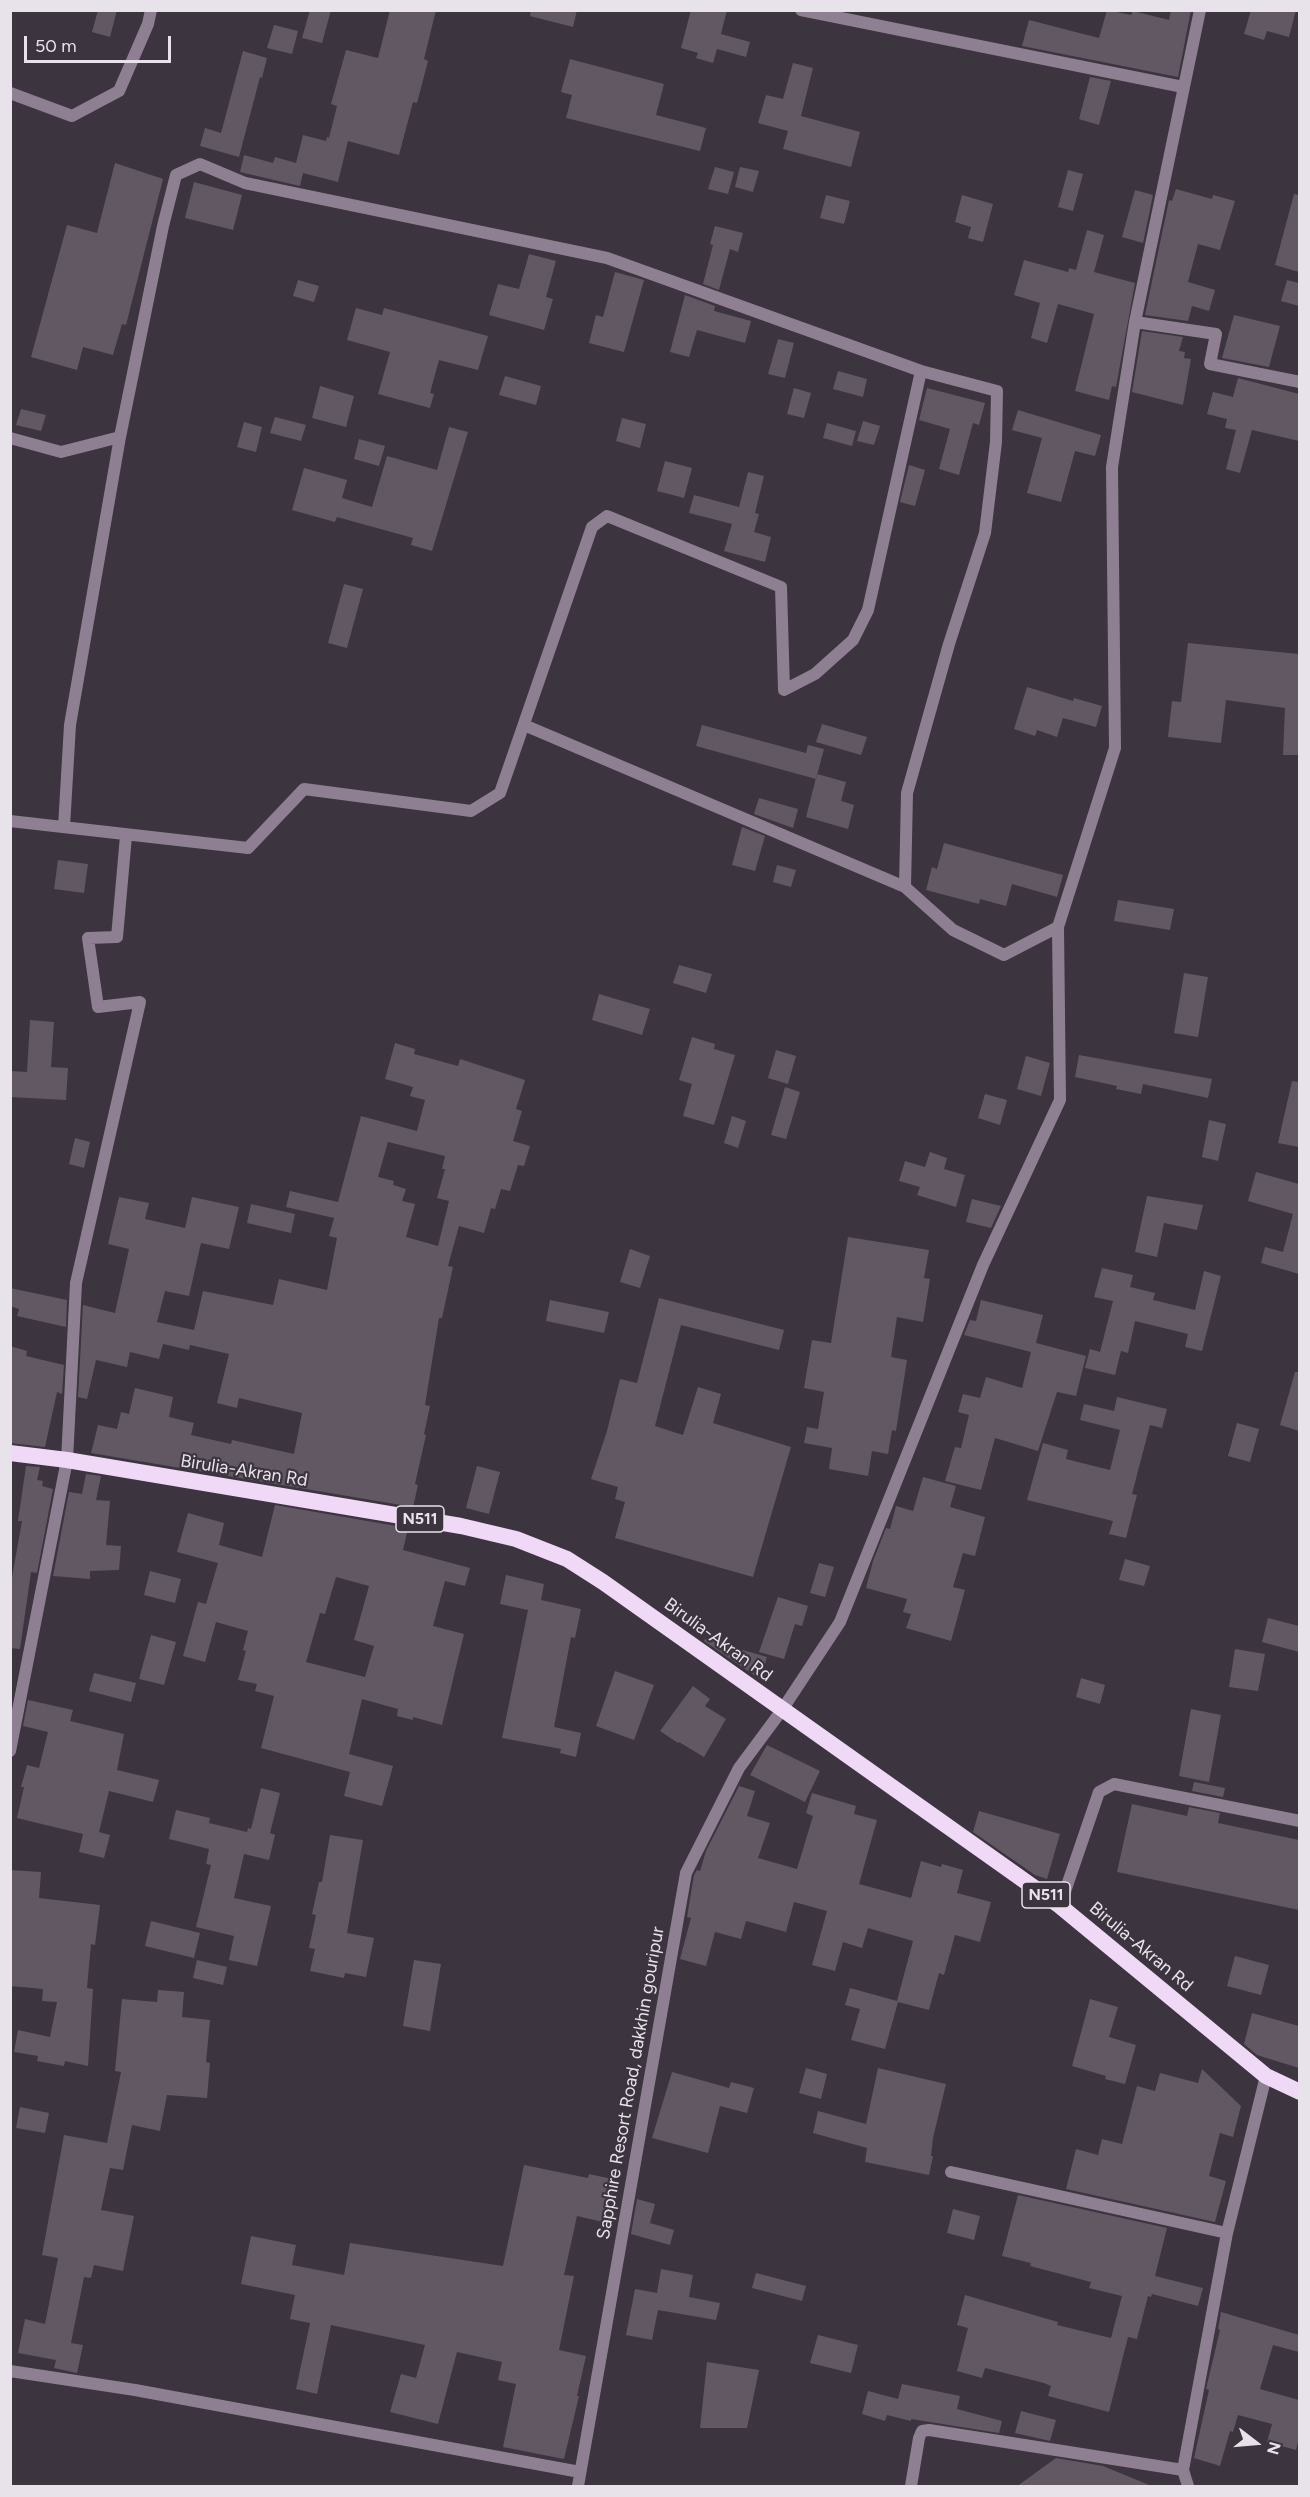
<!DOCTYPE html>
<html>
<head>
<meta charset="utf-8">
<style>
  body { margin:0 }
  #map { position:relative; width:1310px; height:2497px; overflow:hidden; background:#3c343e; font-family:Figtree,sans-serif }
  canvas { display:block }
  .frame { position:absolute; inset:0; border:12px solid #e8e3ea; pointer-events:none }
  .north { position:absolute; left:1226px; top:2413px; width:60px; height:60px; -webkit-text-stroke:4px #3c343e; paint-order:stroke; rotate:106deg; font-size:16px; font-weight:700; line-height:24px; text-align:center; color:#e8e3ea }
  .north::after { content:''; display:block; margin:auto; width:21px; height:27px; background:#e8e3ea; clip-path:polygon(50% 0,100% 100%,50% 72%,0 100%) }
  .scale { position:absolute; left:24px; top:36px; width:147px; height:27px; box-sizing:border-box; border:3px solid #e8e3ea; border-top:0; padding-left:8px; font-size:18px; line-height:21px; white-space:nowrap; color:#e8e3ea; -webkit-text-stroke:4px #3c343e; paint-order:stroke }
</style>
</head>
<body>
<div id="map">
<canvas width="1310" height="2497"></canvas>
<div class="frame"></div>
<div class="north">N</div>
<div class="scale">50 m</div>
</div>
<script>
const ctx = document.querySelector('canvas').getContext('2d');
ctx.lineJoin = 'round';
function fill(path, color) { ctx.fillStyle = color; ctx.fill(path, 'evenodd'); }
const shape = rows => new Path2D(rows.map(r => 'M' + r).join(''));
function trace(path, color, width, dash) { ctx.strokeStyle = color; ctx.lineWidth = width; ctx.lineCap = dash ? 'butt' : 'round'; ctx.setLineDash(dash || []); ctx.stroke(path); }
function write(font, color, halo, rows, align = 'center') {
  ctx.font = font + ' Figtree,sans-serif'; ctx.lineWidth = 4.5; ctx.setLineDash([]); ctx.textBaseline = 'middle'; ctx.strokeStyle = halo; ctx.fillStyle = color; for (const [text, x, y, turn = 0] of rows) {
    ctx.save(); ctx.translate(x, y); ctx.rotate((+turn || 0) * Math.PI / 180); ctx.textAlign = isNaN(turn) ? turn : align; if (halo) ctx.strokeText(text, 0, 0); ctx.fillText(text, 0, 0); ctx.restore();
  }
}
const building = shape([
  [98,10,117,10,110,37,92,32],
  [310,10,331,10,322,43,302,38],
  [390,10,436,10,424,59,428,61,417,103,413,102,399,155,348,141,338,182,303,173,300,186,240,172,244,155,273,163,275,157,296,163,303,135,326,141,327,137,329,138,337,106,331,104,346,50,378,58],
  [531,10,577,10,573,27,530,16],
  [691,10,727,10,721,34,750,42,746,57,717,49,713,63,696,58,698,53,681,48],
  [1107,10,1131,15,1133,11,1169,20,1171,10,1191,10,1178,77,1022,46,1029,20,1099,38],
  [1251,10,1296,10,1289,37,1267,31,1264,40,1244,34],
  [274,25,298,31,292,54,267,48],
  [243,51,267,58,262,78,260,77,239,157,200,146,205,128,221,133],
  [570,59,664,84,656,115,706,128,700,151,566,118,572,95,561,92],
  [793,63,813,68,801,116,860,132,851,167,783,149,788,131,758,123,766,95,783,99],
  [1090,77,1111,81,1099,125,1079,119],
  [115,163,163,179,126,325,122,324,113,355,83,347,77,370,31,357,67,225,97,233],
  [715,167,734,172,728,194,708,189],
  [740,167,759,171,753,192,735,187],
  [1068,170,1083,174,1073,211,1058,207],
  [194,182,242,195,233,230,185,218],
  [1176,189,1212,199,1213,195,1235,201,1220,250,1198,244,1188,282,1215,290,1209,311,1192,306,1188,321,1145,315,1169,200,1172,201],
  [1135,190,1153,195,1143,243,1122,237],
  [1294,194,1299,195,1299,272,1275,265],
  [826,195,850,201,844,224,820,218],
  [962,195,993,204,983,242,968,238,971,227,955,222],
  [715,226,743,233,738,252,730,249,719,290,703,284,713,245,710,244],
  [1087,230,1104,235,1094,272,1135,283,1116,387,1112,386,1109,400,1075,391,1094,314,1058,304,1047,343,1031,338,1040,303,1014,295,1024,260,1068,272,1069,268,1076,270],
  [529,254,556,261,546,297,553,299,544,330,489,315,498,284,519,289],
  [615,272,644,280,624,352,589,343,596,315,603,317],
  [298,280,319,286,314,302,293,296],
  [1287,280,1299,283,1299,306,1281,301],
  [685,295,715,306,714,311,751,321,745,343,697,330,689,357,670,352],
  [356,308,382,315,384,308,488,336,478,370,439,360,430,393,434,394,430,408,378,394,390,352,347,340],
  [1234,315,1280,326,1269,367,1222,358],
  [1142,331,1183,337,1179,351,1185,352,1184,358,1191,359,1183,405,1132,392],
  [778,339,794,343,785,378,768,374],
  [838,371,867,379,863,397,833,389],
  [505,376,541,386,536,405,499,395],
  [1238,378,1299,394,1299,441,1252,430,1240,473,1226,469,1236,430,1225,428,1227,419,1207,414,1213,392,1233,397],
  [320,386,354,396,346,427,312,418],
  [794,388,811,393,804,418,787,414],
  [927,388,985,403,979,425,973,423,959,475,939,469,950,429,919,420],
  [21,409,46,415,41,431,16,425],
  [1018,410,1101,435,1095,456,1075,451,1061,502,1027,493,1042,438,1012,430],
  [275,417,306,425,301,441,270,433],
  [622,418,646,424,640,448,616,441],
  [863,421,880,426,874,445,857,441],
  [244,422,262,427,256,452,237,447],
  [827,423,856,431,852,446,823,438],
  [449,427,468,432,432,551,411,545,413,538,337,517,335,522,292,510,304,468,347,480,342,498,372,507,387,456,437,470],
  [359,439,385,446,379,466,354,459],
  [665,461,692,468,684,498,657,491],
  [909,465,925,470,915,506,900,502],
  [748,472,764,476,755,513,759,514,754,532,771,537,765,562,724,551,732,524,689,513,694,495,739,507],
  [344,584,363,589,347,648,328,643],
  [1188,643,1299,654,1299,755,1283,755,1285,708,1226,700,1221,743,1168,737,1172,701,1181,702],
  [1027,687,1073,701,1074,698,1102,706,1096,727,1063,718,1057,737,1037,730,1035,736,1014,729],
  [822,724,867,737,861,755,816,742],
  [702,725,806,753,808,745,824,749,816,779,696,746],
  [817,774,846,782,841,801,854,805,848,829,806,817],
  [759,798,798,809,793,828,754,814],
  [742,827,765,836,755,871,732,865],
  [944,843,1063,875,1057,897,1012,884,1006,906,980,899,979,904,926,890,932,867,937,869],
  [58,860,88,864,84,893,54,889],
  [777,865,796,870,791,887,773,882],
  [1118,900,1174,909,1170,930,1114,921],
  [679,965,712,974,706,993,673,983],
  [1184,973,1208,977,1198,1037,1174,1033],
  [599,994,650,1009,642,1035,592,1020],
  [30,1020,54,1022,51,1067,68,1068,66,1100,10,1097,11,1071,27,1072],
  [692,1037,715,1044,714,1049,735,1055,714,1125,683,1116,692,1084,679,1080],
  [395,1043,415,1049,414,1054,458,1066,460,1059,525,1080,516,1109,522,1111,513,1141,530,1146,524,1166,518,1165,510,1191,501,1189,495,1209,491,1208,484,1233,459,1226,448,1266,453,1267,442,1318,439,1318,425,1405,430,1406,424,1434,426,1435,415,1484,418,1485,413,1507,91,1453,98,1425,117,1429,121,1412,129,1414,135,1388,173,1397,169,1417,194,1423,191,1435,231,1444,232,1440,294,1454,302,1413,239,1398,237,1408,217,1403,229,1354,190,1345,189,1350,163,1344,159,1359,130,1352,127,1367,96,1360,87,1399,78,1397,83,1305,115,1313,129,1249,108,1244,119,1197,149,1203,145,1219,185,1228,192,1197,239,1207,229,1249,201,1243,189,1296,165,1291,157,1322,194,1330,203,1291,273,1305,279,1279,327,1290,337,1238,329,1236,334,1218,286,1207,290,1191,338,1202,361,1116,417,1131,425,1100,410,1096,413,1087,385,1079],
  [388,1142,445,1156,442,1169,445,1169,437,1198,449,1201,438,1246,406,1237,415,1204,402,1201,406,1189,393,1185,394,1181,378,1177],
  [776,1050,796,1056,788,1084,768,1078],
  [1079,1055,1212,1079,1208,1098,1143,1084,1141,1094,1116,1089,1117,1086,1075,1077],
  [1026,1056,1050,1063,1041,1096,1017,1089],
  [1292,1081,1299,1082,1299,1147,1278,1143],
  [785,1087,800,1092,786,1139,771,1135],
  [985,1094,1007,1100,1000,1125,978,1118],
  [732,1116,746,1121,738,1148,724,1143],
  [1209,1120,1226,1124,1218,1161,1202,1157],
  [75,1138,90,1142,84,1168,69,1164],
  [930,1152,947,1158,944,1169,965,1175,956,1207,917,1195,920,1187,899,1181,905,1161,925,1167],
  [1256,1172,1299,1184,1299,1274,1261,1263,1265,1247,1283,1252,1293,1214,1248,1201],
  [1147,1196,1203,1205,1197,1230,1164,1223,1157,1257,1135,1252],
  [972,1199,1001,1206,991,1228,966,1222],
  [251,1204,295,1214,291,1233,247,1223],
  [848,1237,929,1250,924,1278,930,1279,923,1322,897,1317,891,1357,907,1360,896,1431,892,1430,888,1454,872,1451,868,1476,829,1469,832,1448,804,1443,807,1427,818,1429,824,1392,804,1388,812,1340,831,1343],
  [630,1249,650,1256,640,1288,620,1282],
  [1102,1268,1133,1275,1130,1287,1155,1293,1153,1300,1195,1310,1204,1271,1221,1276,1202,1351,1185,1347,1188,1334,1135,1321,1128,1353,1121,1351,1115,1375,1085,1368,1090,1349,1100,1352,1113,1301,1094,1297],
  [10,1288,67,1300,66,1327,17,1316,19,1309,10,1306],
  [659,1298,784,1330,779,1350,681,1325,655,1426,683,1435,698,1387,721,1394,713,1423,791,1447,753,1577,615,1538,625,1502,615,1499,618,1487,591,1479,607,1431,620,1379,637,1383],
  [550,1300,609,1312,604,1333,546,1321],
  [981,1300,1043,1315,1036,1343,1086,1356,1076,1396,1057,1392,1038,1451,995,1438,981,1490,945,1481,955,1447,961,1448,969,1415,958,1412,963,1394,980,1398,986,1377,1022,1388,1031,1352,964,1335,970,1320,976,1321],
  [10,1346,27,1351,26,1356,64,1365,62,1394,57,1392,45,1447,10,1443],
  [1295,1372,1299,1372,1299,1431,1280,1425],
  [1117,1397,1167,1409,1162,1428,1150,1425,1132,1494,1137,1495,1126,1538,1109,1534,1113,1521,1027,1500,1043,1443,1068,1450,1066,1459,1110,1470,1120,1430,1080,1420,1084,1404,1114,1411],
  [1237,1423,1259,1429,1250,1462,1228,1456],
  [26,1466,40,1467,37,1480,43,1481,42,1486,53,1489,37,1573,31,1572,20,1649,10,1648,10,1576,12,1577,22,1521,18,1521],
  [477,1466,500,1472,489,1514,466,1508],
  [86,1474,101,1476,96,1500,110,1501,106,1545,121,1546,119,1570,90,1571,90,1579,53,1576,69,1492,82,1494],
  [923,1477,956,1486,950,1507,985,1517,975,1556,963,1553,953,1587,965,1590,951,1641,906,1628,911,1614,903,1612,907,1599,866,1588,873,1561,886,1528,890,1529,896,1506,913,1511],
  [275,1505,408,1528,403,1550,470,1568,465,1586,445,1581,433,1626,464,1634,442,1725,413,1717,413,1720,397,1716,398,1709,362,1699,349,1754,393,1766,382,1806,344,1796,350,1772,261,1748,274,1696,255,1691,257,1684,238,1680,246,1651,243,1650,248,1631,216,1622,205,1662,183,1656,198,1602,206,1604,218,1563,177,1552,188,1513,224,1523,219,1545,262,1557],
  [336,1577,369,1586,354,1640,374,1646,365,1677,306,1662,320,1613,325,1614],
  [1125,1559,1150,1566,1144,1586,1119,1580],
  [819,1563,834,1567,825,1597,810,1593],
  [150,1571,181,1579,175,1603,144,1595],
  [506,1575,544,1584,541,1600,581,1609,575,1638,571,1637,554,1727,581,1733,576,1757,560,1753,561,1749,502,1738,528,1610,500,1604],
  [778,1597,808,1606,802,1626,795,1624,784,1659,759,1652],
  [1268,1618,1299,1626,1299,1652,1262,1642],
  [151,1635,176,1642,164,1685,139,1679],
  [705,1639,767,1657,761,1680,704,1641],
  [1235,1649,1265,1654,1258,1691,1229,1687],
  [615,1671,654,1685,634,1740,596,1726],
  [94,1673,136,1683,131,1702,89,1691],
  [1081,1678,1105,1685,1100,1704,1076,1697],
  [693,1686,710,1699,705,1706,726,1719,704,1757,679,1742,678,1743,660,1731],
  [28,1700,73,1710,70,1721,124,1734,117,1770,159,1780,153,1802,109,1791,99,1832,110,1835,104,1858,79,1852,83,1834,17,1818,24,1787,21,1787,27,1765,39,1768,48,1732,23,1726],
  [1191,1709,1221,1715,1209,1782,1179,1776],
  [767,1745,820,1771,805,1802,750,1775],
  [1194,1782,1225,1788,1223,1797,1192,1791],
  [739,1786,755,1791,747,1816,770,1823,758,1858,797,1869,813,1816,806,1813,812,1793,856,1806,854,1814,877,1820,859,1884,911,1898,921,1861,941,1867,942,1864,963,1870,957,1893,991,1902,980,1942,955,1935,944,1975,939,1973,929,2010,898,2002,885,2049,851,2040,860,2009,845,2005,850,1988,897,2001,913,1941,868,1928,862,1948,843,1942,835,1971,812,1965,827,1911,794,1902,786,1932,746,1921,741,1939,715,1932,706,1966,680,1959,691,1918,687,1917,694,1875,697,1870,700,1871,706,1851],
  [261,1788,280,1793,270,1833,275,1835,269,1860,244,1854,234,1898,271,1906,257,1966,229,1960,234,1936,196,1927,211,1865,206,1864,209,1849,169,1839,176,1810,210,1818,209,1823,247,1832,248,1828,251,1829],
  [1132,1804,1187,1816,1189,1807,1220,1813,1218,1823,1299,1840,1299,1910,1117,1872],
  [979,1811,1060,1834,1047,1879,1035,1875,973,1832],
  [330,1835,363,1840,347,1933,374,1938,366,1977,345,1973,344,1978,310,1971,315,1949,309,1948,316,1915,312,1914,319,1882,322,1882],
  [10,1870,41,1872,39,1898,100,1905,95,1945,91,1944,87,1988,93,1989,88,2066,65,2061,64,2066,37,2061,38,2056,14,2052,18,2030,50,2037,57,2002,42,2001,43,1989,10,1986],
  [151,1921,200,1933,194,1958,145,1946],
  [1235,1956,1269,1965,1261,1995,1227,1986],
  [197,1960,227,1967,223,1985,193,1978],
  [414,1960,441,1964,430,2031,403,2026],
  [158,1990,184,1992,182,2017,210,2020,206,2062,210,2063,207,2098,167,2095,160,2131,132,2125,123,2170,110,2168,101,2210,134,2216,123,2271,94,2265,91,2278,84,2277,71,2343,83,2345,77,2373,54,2368,56,2360,18,2353,25,2319,45,2324,58,2258,42,2255,64,2135,107,2143,121,2072,115,2071,122,1999,157,2002],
  [1090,1999,1118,2007,1109,2037,1136,2045,1125,2084,1105,2079,1106,2076,1072,2066],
  [1252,2013,1299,2026,1299,2068,1257,2055,1244,2044],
  [806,2068,827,2074,821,2099,799,2093],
  [878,2068,946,2084,933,2138,931,2156,933,2156,929,2175,865,2162,867,2148,813,2133,818,2111,866,2124],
  [1202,2069,1241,2106,1233,2137,1220,2133,1209,2176,1226,2181,1215,2222,1066,2189,1076,2149,1098,2155,1102,2139,1122,2144,1137,2086,1155,2091,1160,2073,1198,2083],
  [672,2072,729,2088,731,2082,754,2088,747,2113,720,2106,708,2153,652,2138],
  [20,2107,49,2113,45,2133,16,2128],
  [524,2165,588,2178,589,2174,612,2179,603,2222,577,2216,564,2275,574,2276,559,2350,586,2356,577,2396,579,2396,564,2459,503,2447,516,2384,498,2380,502,2362,457,2352,438,2424,390,2412,401,2374,416,2378,425,2345,331,2325,317,2394,296,2389,310,2323,290,2319,295,2295,241,2284,251,2236,296,2245,292,2265,344,2275,350,2243,503,2266],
  [1018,2195,1167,2228,1155,2276,1203,2288,1198,2306,1152,2294,1151,2297,1148,2296,1137,2339,1128,2337,1109,2412,1048,2396,1051,2386,1044,2383,985,2368,982,2378,957,2371,968,2328,957,2325,965,2295,1058,2322,1057,2325,1111,2338,1122,2296,1089,2288,1091,2282,1030,2266,1031,2263,1002,2256],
  [637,2199,655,2204,650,2223,674,2230,670,2245,631,2234],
  [953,2209,980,2216,974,2240,947,2233],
  [661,2269,693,2275,689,2297,720,2303,716,2320,658,2310,652,2340,626,2335,635,2289,657,2293],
  [756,2273,806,2286,802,2301,752,2288],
  [1221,2312,1299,2335,1299,2352,1273,2345,1260,2389,1299,2400,1299,2438,1296,2450,1267,2442,1272,2424,1238,2415,1233,2432,1230,2431,1220,2466,1194,2458,1209,2390,1206,2389,1220,2330,1218,2329],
  [818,2335,858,2345,851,2373,810,2363],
  [707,2362,759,2370,747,2428,700,2428],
  [902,2384,960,2396,957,2409,1002,2421,999,2433,911,2419,911,2421,887,2415,885,2421,862,2414,868,2391,898,2399],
  [1021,2411,1056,2420,1050,2441,1015,2433],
  [1056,2458,1103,2466,1154,2487,1016,2487]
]);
const minor = shape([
  [801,10,1183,87],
  [10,93,72,116,119,91,148,24,151,10],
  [1135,322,1216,334,1210,364,1300,382],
  [10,438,61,452,120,437],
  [524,725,905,887],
  [10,821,248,848,304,789,471,811,500,793,592,527,607,516,781,587,784,690,815,674,853,640,868,610,921,371],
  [64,827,70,725,120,437,163,226,176,175,200,164,245,183,607,258,921,371,997,391,996,442,985,533,949,644,907,793,905,887,953,930,1004,955,1058,927],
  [10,1751,67,1460,76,1283,140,1002,98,1007,88,938,117,937,126,836],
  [1060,1906,1099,1792,1114,1784,1300,1821],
  [951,2172,1227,2233],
  [10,2371,135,2390,580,2472],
  [578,2486,686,1873,739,1768,782,1710,840,1622,983,1265,1060,1100,1058,927,1115,748,1112,467,1135,322,1200,10],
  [911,2486,919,2438,922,2431,929,2430,1183,2470],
  [1188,2486,1183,2470,1227,2233,1266,2076]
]);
const trunk = shape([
  [10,1453,67,1460,461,1526,516,1539,567,1559,603,1582,1060,1906,1266,2076,1300,2092]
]);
const shields = [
  [420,1519,48],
  [1046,1895,48]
];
const shieldNames = [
  ["N511",420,1519],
  ["N511",1046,1895]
];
const streetNames = [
  ["Birulia-Akran Rd",244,1471,9],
  ["Birulia-Akran Rd",718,1640,36],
  ["Birulia-Akran Rd",1141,1947,40],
  ["Sapphire Resort Road, dakkhin gouripur",631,2083,-80]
];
fill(building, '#615863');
trace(minor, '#8f7f93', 12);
trace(trunk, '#f0d8f7', 16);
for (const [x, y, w] of shields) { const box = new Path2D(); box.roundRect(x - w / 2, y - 13, w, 26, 4.5); ctx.fillStyle = '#3c343e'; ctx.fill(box); trace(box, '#e8e3ea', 1.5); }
write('bold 16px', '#e8e3ea', null, shieldNames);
write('18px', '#e8e3ea', '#3c343e', streetNames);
</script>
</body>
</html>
